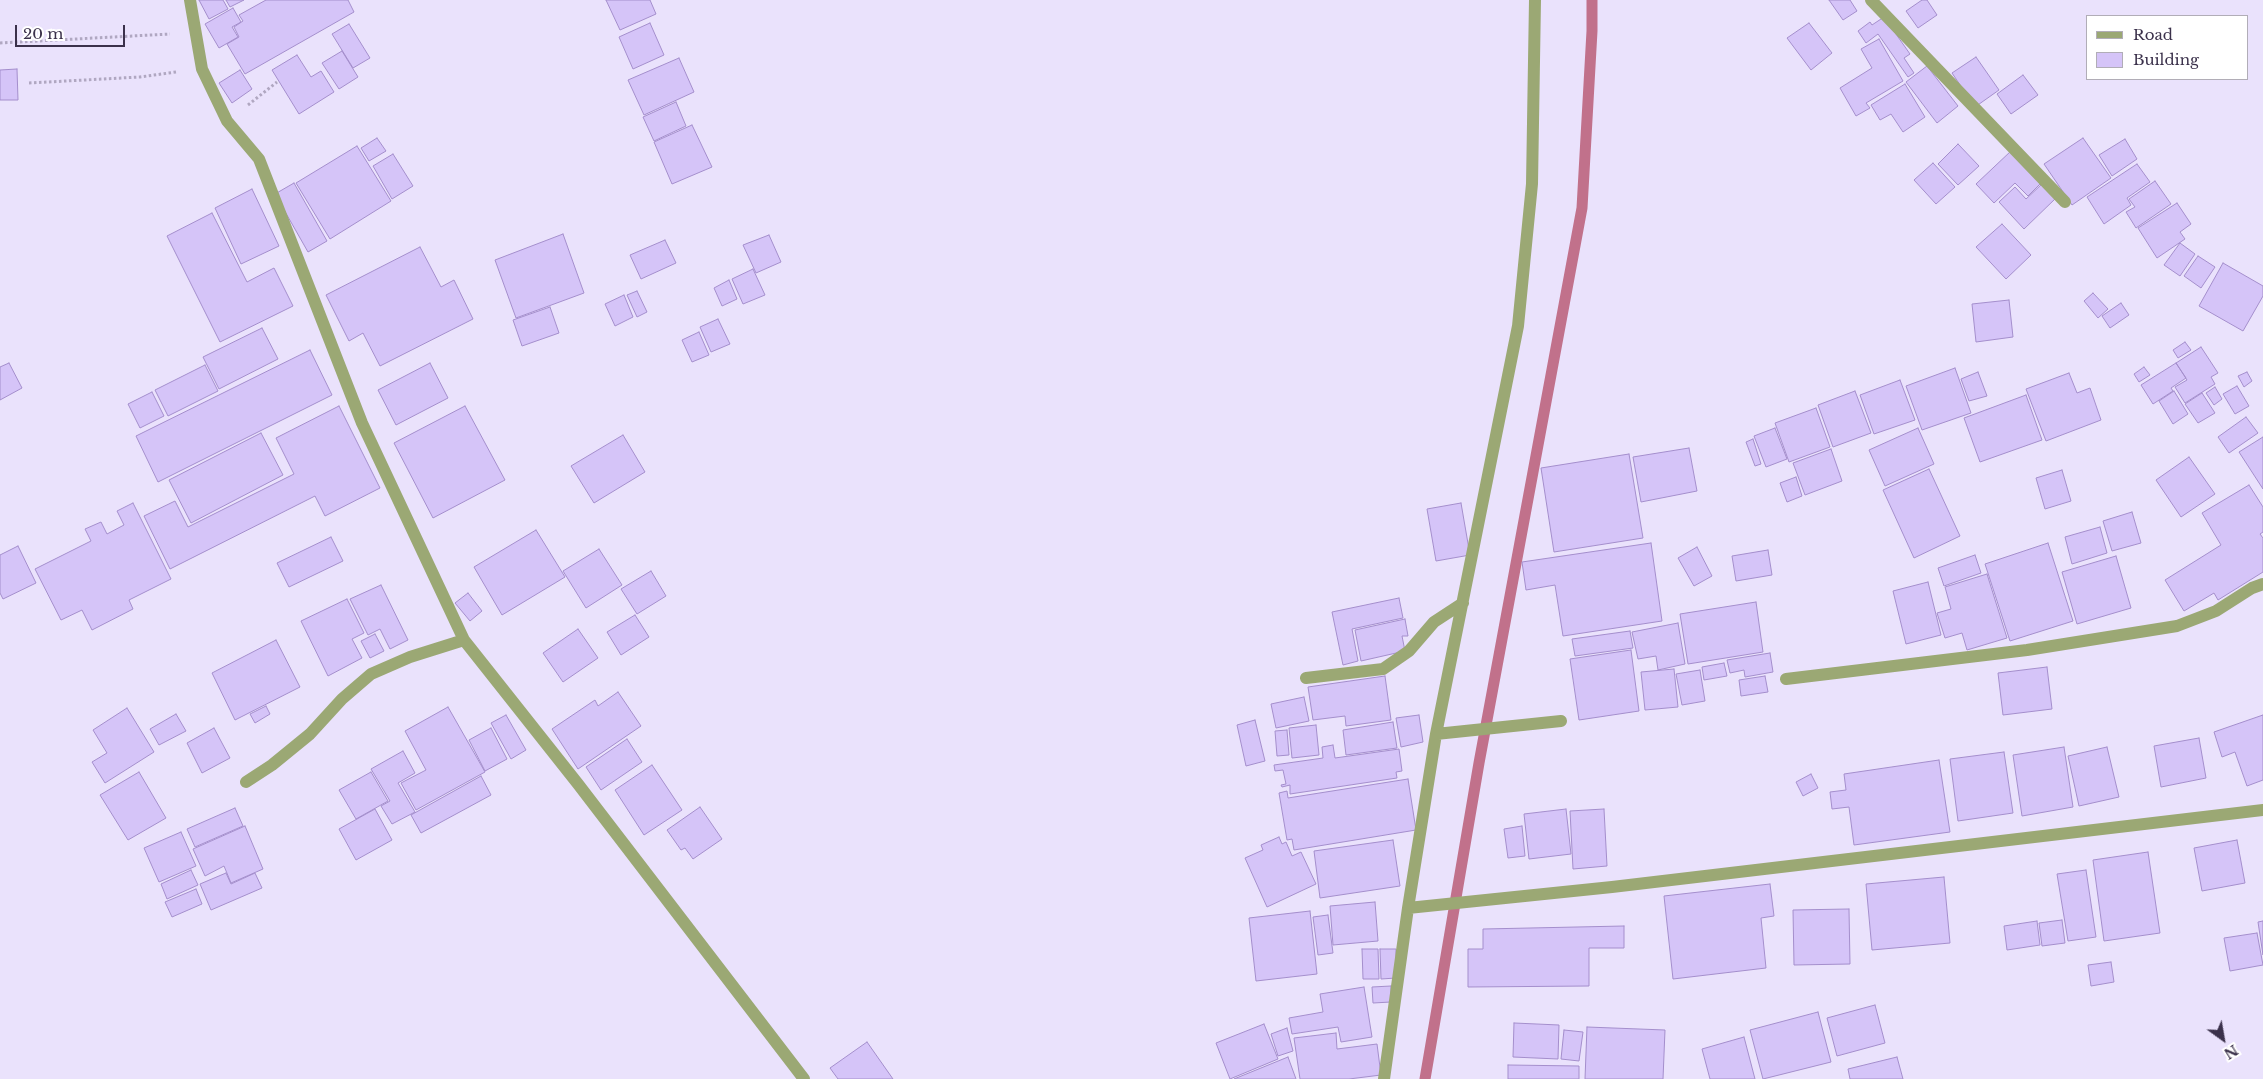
<!DOCTYPE html>
<html>
<head>
<meta charset="utf-8">
<style>
  body { margin:0 }
  #map { position:relative; width:2263px; height:1079px; overflow:hidden; background:#eae2fc; font-family:"Libre Baskerville",serif }
  canvas { display:block }
  .legend { position:absolute; left:2086px; top:15px; width:162px; height:65px; box-sizing:border-box; background:#fff; border:1px solid #b1adb7; margin:0; padding:6px 9px; list-style:none; font-size:15px; color:#3b314b }
  .legend li { display:flex; align-items:center; gap:10px; height:25px }
  .legend b { width:25px; border:1px solid #b1adb7 }
  .north { position:absolute; left:2198px; top:1014px; width:50px; height:50px; -webkit-text-stroke:4px #fff; paint-order:stroke; rotate:148deg; font-size:14px; font-weight:700; line-height:20px; text-align:center; color:#3b314b }
  .north::after { content:''; display:block; margin:auto; width:18px; height:22px; background:#3b314b; clip-path:polygon(50% 0,100% 100%,50% 72%,0 100%) }
  .scale { position:absolute; left:15px; top:25px; width:110px; height:22px; box-sizing:border-box; border:2px solid #3b314b; border-top:0; padding-left:6px; font-size:15px; line-height:18px; white-space:nowrap; color:#3b314b; -webkit-text-stroke:4px #fff; paint-order:stroke }
</style>
</head>
<body>
<div id="map">
<canvas width="2263" height="1079"></canvas>
<ul class="legend">
<li><b style="height:6px;background:#9ba874"></b>Road</li>
<li><b style="height:14px;background:#d5c4f8"></b>Building</li>
</ul>
<div class="north">N</div>
<div class="scale">20 m</div>
</div>
<script>
const ctx = document.querySelector('canvas').getContext('2d');
ctx.lineJoin = 'round';
const shape = rows => new Path2D(rows.map(r => 'M' + r).join(''));
function trace(path, color, width, dash) { ctx.strokeStyle = color; ctx.lineWidth = width; ctx.lineCap = dash ? 'butt' : 'round'; ctx.setLineDash(dash || []); ctx.stroke(path); }
function fill(path, color) { ctx.fillStyle = color; ctx.fill(path, 'evenodd'); }
const stream = shape([
  [1425,1079,1479,763,1582,208,1592,31,1592,0]
]);
const building = shape([
  [199,0,223,0,228,9,209,19,199,0],
  [226,0,244,0,230,7,226,0],
  [266,0,348,0,354,12,245,74,227,44,239,37,234,27,243,21,239,15,266,0],
  [606,0,650,0,656,14,620,30,606,0],
  [1829,0,1850,0,1857,11,1843,20,1829,0],
  [1922,0,1927,0,1937,15,1918,28,1906,11,1922,0],
  [233,8,241,22,232,27,238,37,219,48,205,24,233,8],
  [1884,17,1910,54,1904,58,1914,73,1908,77,1878,34,1866,43,1858,31,1870,22,1872,25,1884,17],
  [650,23,664,55,633,69,619,37,650,23],
  [1809,23,1832,53,1811,70,1787,38,1809,23],
  [349,24,370,58,353,68,332,34,349,24],
  [1879,39,1903,81,1866,103,1870,108,1856,116,1840,88,1872,68,1861,49,1879,39],
  [342,51,358,77,339,89,322,63,342,51],
  [297,55,311,77,321,71,334,92,299,114,272,70,297,55],
  [1976,57,1999,90,1975,107,1952,73,1976,57],
  [679,58,694,92,644,115,628,80,679,58],
  [1927,66,1958,106,1937,123,1906,82,1927,66],
  [17,69,18,100,0,100,0,70,17,69],
  [240,70,252,89,232,103,219,83,240,70],
  [2023,75,2038,95,2011,114,1997,94,2023,75],
  [1905,84,1925,117,1903,132,1891,114,1880,120,1871,105,1905,84],
  [676,102,686,126,654,141,643,117,676,102],
  [692,125,712,167,672,184,654,142,692,125],
  [377,138,386,151,369,161,361,148,377,138],
  [2083,138,2111,178,2072,205,2044,164,2083,138],
  [2125,139,2137,159,2112,176,2099,155,2125,139],
  [1958,144,1979,166,1958,185,1938,164,1958,144],
  [357,146,391,201,330,239,296,183,357,146],
  [2011,151,2041,183,2028,196,2015,183,1994,203,1976,184,2011,151],
  [393,154,413,186,392,199,373,166,393,154],
  [1933,163,1955,187,1936,204,1914,180,1933,163],
  [2137,164,2150,182,2127,198,2131,205,2104,224,2087,197,2137,164],
  [2155,181,2171,204,2136,228,2126,212,2135,207,2129,199,2155,181],
  [294,183,327,241,308,252,275,194,294,183],
  [2042,184,2056,198,2024,229,1999,202,2015,187,2026,199,2042,184],
  [252,189,279,246,241,264,215,208,252,189],
  [2177,203,2191,224,2180,232,2185,239,2157,258,2138,228,2177,203],
  [212,213,247,282,274,268,293,306,220,342,167,236,212,213],
  [2002,224,2031,255,2006,279,1976,247,2002,224],
  [563,234,584,293,516,318,495,260,563,234],
  [769,235,781,262,756,273,743,245,769,235],
  [665,240,676,263,641,279,630,255,665,240],
  [2180,243,2195,254,2180,276,2164,265,2180,243],
  [420,247,441,287,454,280,473,319,380,366,363,333,349,341,326,295,420,247],
  [2198,256,2215,267,2201,288,2184,276,2198,256],
  [2223,263,2263,286,2263,296,2243,331,2199,306,2223,263],
  [753,269,765,295,743,304,732,279,753,269],
  [729,280,737,299,722,306,714,288,729,280],
  [637,291,647,312,637,317,627,295,637,291],
  [2093,293,2108,309,2098,318,2084,301,2093,293],
  [624,295,633,317,615,326,605,304,624,295],
  [2009,300,2013,337,1976,342,1972,304,2009,300],
  [2121,303,2129,315,2110,328,2102,316,2121,303],
  [550,307,559,333,522,346,513,320,550,307],
  [718,319,730,344,711,352,700,327,718,319],
  [262,328,278,359,219,389,203,357,262,328],
  [699,332,709,355,692,362,682,340,699,332],
  [2185,342,2191,350,2178,358,2173,350,2185,342],
  [2201,347,2218,373,2211,377,2215,384,2185,403,2175,387,2187,380,2176,363,2201,347],
  [310,350,332,395,158,482,136,436,310,350],
  [9,363,22,388,0,400,0,367,9,363],
  [430,363,448,398,396,425,378,390,430,363],
  [2176,363,2186,378,2171,388,2173,391,2153,404,2141,385,2176,363],
  [205,365,218,391,168,416,155,390,205,365],
  [2144,367,2150,375,2139,382,2134,374,2144,367],
  [1955,368,1971,413,1922,430,1906,386,1955,368],
  [1978,372,1987,396,1969,401,1961,379,1978,372],
  [2247,372,2252,381,2244,387,2238,376,2247,372],
  [2069,373,2077,393,2090,388,2101,420,2046,441,2026,389,2069,373],
  [1900,380,1915,420,1874,434,1860,395,1900,380],
  [2237,386,2249,406,2235,414,2223,394,2237,386],
  [2215,387,2222,399,2214,405,2206,393,2215,387],
  [1855,391,1871,433,1833,447,1818,405,1855,391],
  [2174,391,2188,414,2173,424,2159,401,2174,391],
  [152,392,164,416,140,428,128,404,152,392],
  [2202,393,2215,413,2198,423,2185,404,2202,393],
  [2026,395,2042,440,1980,462,1964,418,2026,395],
  [339,406,380,488,325,516,315,496,170,569,144,516,175,501,188,527,294,474,276,438,339,406],
  [465,406,505,480,433,518,394,443,465,406],
  [1816,408,1830,447,1789,462,1775,423,1816,408],
  [2246,417,2258,433,2229,453,2218,437,2246,417],
  [1775,428,1787,459,1766,467,1754,436,1775,428],
  [1918,428,1934,464,1885,486,1869,450,1918,428],
  [261,433,283,475,191,523,169,480,261,433],
  [623,435,645,472,594,503,571,466,623,435],
  [2263,437,2263,489,2239,452,2263,437],
  [1753,439,1761,464,1755,466,1746,442,1753,439],
  [1689,448,1697,491,1641,502,1633,457,1689,448],
  [1831,449,1842,481,1805,495,1793,463,1831,449],
  [1629,454,1643,538,1554,552,1541,468,1629,454],
  [2189,457,2215,494,2181,517,2156,480,2189,457],
  [1929,469,1960,536,1914,558,1883,490,1929,469],
  [2062,470,2071,501,2045,509,2036,478,2062,470],
  [1796,477,1802,496,1787,502,1780,483,1796,477],
  [2249,485,2263,507,2263,532,2260,534,2263,538,2263,572,2218,600,2214,593,2184,611,2165,580,2221,545,2202,513,2249,485],
  [133,503,171,579,129,600,133,609,92,630,82,610,61,620,35,569,91,541,85,529,101,522,107,534,124,525,117,511,133,503],
  [1461,503,1470,555,1436,561,1427,509,1461,503],
  [2132,512,2141,543,2112,551,2103,521,2132,512],
  [2100,527,2107,553,2072,564,2065,537,2100,527],
  [536,530,565,577,502,615,474,567,536,530],
  [331,537,343,561,289,587,277,563,331,537],
  [1651,543,1662,621,1563,636,1555,585,1526,590,1522,562,1651,543],
  [2048,543,2073,621,2010,641,1985,564,2048,543],
  [18,546,36,583,3,599,0,593,0,555,18,546],
  [1697,547,1712,576,1694,586,1678,558,1697,547],
  [599,549,622,585,586,608,563,571,599,549],
  [1768,550,1772,575,1736,581,1732,556,1768,550],
  [1975,555,1981,573,1944,586,1938,568,1975,555],
  [2116,556,2131,608,2077,624,2062,572,2116,556],
  [651,571,666,596,637,614,621,589,651,571],
  [1987,574,2007,638,1967,650,1962,633,1945,638,1937,613,1951,609,1945,587,1987,574],
  [1928,582,1941,635,1906,644,1893,591,1928,582],
  [381,585,408,640,390,649,380,629,368,635,350,599,381,585],
  [468,593,482,611,470,621,455,603,468,593],
  [1399,598,1403,618,1352,629,1358,661,1343,665,1332,612,1399,598],
  [347,599,364,633,352,639,362,658,328,676,301,621,347,599],
  [1756,602,1763,652,1688,664,1680,614,1756,602],
  [635,615,649,637,621,655,607,632,635,615],
  [1405,619,1408,636,1402,636,1405,651,1361,661,1355,630,1405,619],
  [1678,623,1685,664,1658,670,1656,656,1638,659,1632,632,1678,623],
  [578,629,598,658,563,682,543,653,578,629],
  [1630,631,1633,648,1575,656,1572,639,1630,631],
  [375,634,384,651,370,658,361,641,375,634],
  [276,640,300,687,235,720,212,673,276,640],
  [1631,650,1639,711,1579,720,1570,659,1631,650],
  [1770,653,1773,672,1745,677,1744,670,1730,673,1727,660,1770,653],
  [1724,663,1727,676,1704,680,1702,667,1724,663],
  [2047,667,2052,709,2003,715,1998,673,2047,667],
  [1674,669,1678,707,1645,710,1641,672,1674,669],
  [1700,670,1705,701,1682,705,1676,674,1700,670],
  [1385,676,1391,720,1346,726,1345,716,1313,720,1308,687,1385,676],
  [1765,676,1768,692,1741,696,1739,680,1765,676],
  [618,692,641,726,578,769,552,729,595,700,598,706,618,692],
  [1304,697,1309,721,1276,728,1271,704,1304,697],
  [266,706,270,714,255,723,250,714,266,706],
  [448,707,485,772,416,810,401,783,426,770,405,731,448,707],
  [127,708,154,752,105,783,92,762,107,753,93,730,127,708],
  [176,714,186,731,159,745,150,729,176,714],
  [506,715,526,750,511,759,491,723,506,715],
  [1419,715,1423,742,1401,747,1396,718,1419,715],
  [2263,715,2263,780,2247,786,2235,752,2222,757,2214,732,2263,715],
  [1255,720,1265,761,1246,766,1237,725,1255,720],
  [1393,722,1397,748,1346,755,1343,730,1393,722],
  [1316,725,1319,755,1292,758,1289,728,1316,725],
  [214,728,230,758,202,773,187,743,214,728],
  [491,728,507,759,485,771,469,740,491,728],
  [1287,730,1289,755,1277,756,1275,731,1287,730],
  [2199,738,2206,778,2161,787,2154,746,2199,738],
  [627,739,642,762,601,790,586,767,627,739],
  [1333,745,1335,758,1399,749,1402,771,1396,772,1397,778,1290,794,1290,785,1282,787,1281,785,1286,784,1283,770,1275,771,1274,765,1323,758,1322,747,1333,745],
  [2064,747,2073,807,2022,816,2013,755,2064,747],
  [2107,747,2119,797,2079,806,2068,756,2107,747],
  [403,751,415,773,398,783,415,812,392,824,381,806,390,801,371,769,403,751],
  [2004,752,2013,813,1958,821,1950,759,2004,752],
  [1939,760,1950,832,1854,845,1849,807,1832,809,1830,792,1846,790,1844,774,1939,760],
  [652,765,682,810,644,835,615,790,652,765],
  [139,772,166,818,128,840,100,795,139,772],
  [371,772,388,801,356,819,339,790,371,772],
  [1811,774,1818,788,1803,796,1796,782,1811,774],
  [481,776,491,795,421,833,411,815,481,776],
  [1408,779,1416,830,1294,850,1292,839,1287,840,1279,793,1287,791,1288,798,1408,779],
  [700,807,722,839,693,859,685,848,681,850,667,830,700,807],
  [235,808,243,826,195,847,187,829,235,808],
  [375,809,392,840,356,860,339,829,375,809],
  [1566,809,1571,854,1529,859,1524,814,1566,809],
  [1604,809,1607,866,1573,869,1570,811,1604,809],
  [245,826,263,869,231,883,224,866,205,876,193,849,245,826],
  [1522,826,1525,856,1508,858,1504,829,1522,826],
  [181,832,196,866,159,882,144,848,181,832],
  [1279,837,1282,844,1286,842,1292,856,1301,852,1316,884,1267,907,1245,858,1263,850,1261,845,1279,837],
  [1393,840,1400,886,1320,898,1314,851,1393,840],
  [2237,840,2245,883,2202,891,2194,848,2237,840],
  [2148,852,2160,933,2104,941,2093,860,2148,852],
  [191,870,198,885,167,899,161,884,191,870],
  [2086,870,2096,937,2068,941,2057,874,2086,870],
  [226,873,231,884,255,873,262,888,211,910,200,884,226,873],
  [1944,877,1950,943,1872,950,1866,884,1944,877],
  [1770,884,1774,916,1761,918,1766,968,1673,979,1664,896,1770,884],
  [196,889,202,904,172,917,165,902,196,889],
  [1375,902,1378,941,1333,945,1330,906,1375,902],
  [1849,909,1850,964,1794,965,1793,910,1849,909],
  [1310,911,1317,974,1256,981,1249,918,1310,911],
  [1328,915,1333,953,1318,955,1313,917,1328,915],
  [2062,920,2065,943,2042,946,2039,923,2062,920],
  [2037,921,2040,945,2007,950,2004,926,2037,921],
  [2263,921,2263,955,2258,922,2263,921],
  [1624,926,1624,948,1589,948,1589,986,1468,987,1468,949,1483,949,1483,929,1624,926],
  [2257,933,2263,965,2230,971,2224,938,2257,933],
  [1362,949,1378,949,1379,979,1363,979,1362,949],
  [1380,949,1396,949,1396,978,1381,979,1380,949],
  [2111,962,2114,982,2091,986,2088,965,2111,962],
  [1391,986,1391,1002,1373,1003,1372,987,1391,986],
  [1364,987,1372,1037,1341,1042,1338,1027,1292,1034,1289,1018,1323,1012,1320,994,1364,987],
  [1875,1005,1885,1043,1837,1056,1827,1018,1875,1005],
  [1818,1012,1831,1062,1763,1079,1750,1030,1818,1012],
  [1514,1023,1559,1025,1558,1059,1513,1057,1514,1023],
  [1264,1024,1278,1059,1230,1079,1216,1043,1264,1024],
  [1587,1027,1665,1030,1663,1079,1585,1079,1587,1027],
  [1287,1028,1293,1051,1278,1056,1271,1034,1287,1028],
  [1564,1030,1583,1032,1579,1061,1561,1059,1564,1030],
  [1336,1033,1337,1049,1377,1044,1381,1075,1349,1079,1300,1079,1294,1038,1336,1033],
  [1744,1037,1755,1079,1710,1079,1702,1049,1744,1037],
  [867,1042,893,1079,838,1079,830,1068,867,1042],
  [1288,1057,1296,1079,1234,1079,1288,1057],
  [1897,1057,1903,1079,1850,1079,1848,1069,1897,1057],
  [1508,1065,1579,1066,1579,1079,1508,1079,1508,1065]
]);
const path = shape([
  [0,43,170,34],
  [29,83,140,77,176,72],
  [248,105,277,82]
]);
const minor = shape([
  [190,0,202,69,227,121,259,159,362,423,464,640,578,784,804,1079],
  [1871,0,2065,202],
  [1306,678,1383,669,1409,651,1434,622,1463,603],
  [1786,679,2027,650,2177,626,2216,611,2252,588,2263,584],
  [1436,734,1561,721],
  [246,782,272,765,310,734,342,699,371,674,410,657,464,640],
  [1408,908,1612,887,2263,810],
  [1384,1079,1408,908,1436,734,1518,326,1532,184,1535,0]
]);
trace(stream, '#c1718b', 11);
fill(building, '#d5c4f8');
trace(building, '#a48ecc', 1);
trace(path, '#b0a7c1', 3, [2.5, 2.5]);
trace(minor, '#9ba874', 12);
</script>
</body>
</html>
